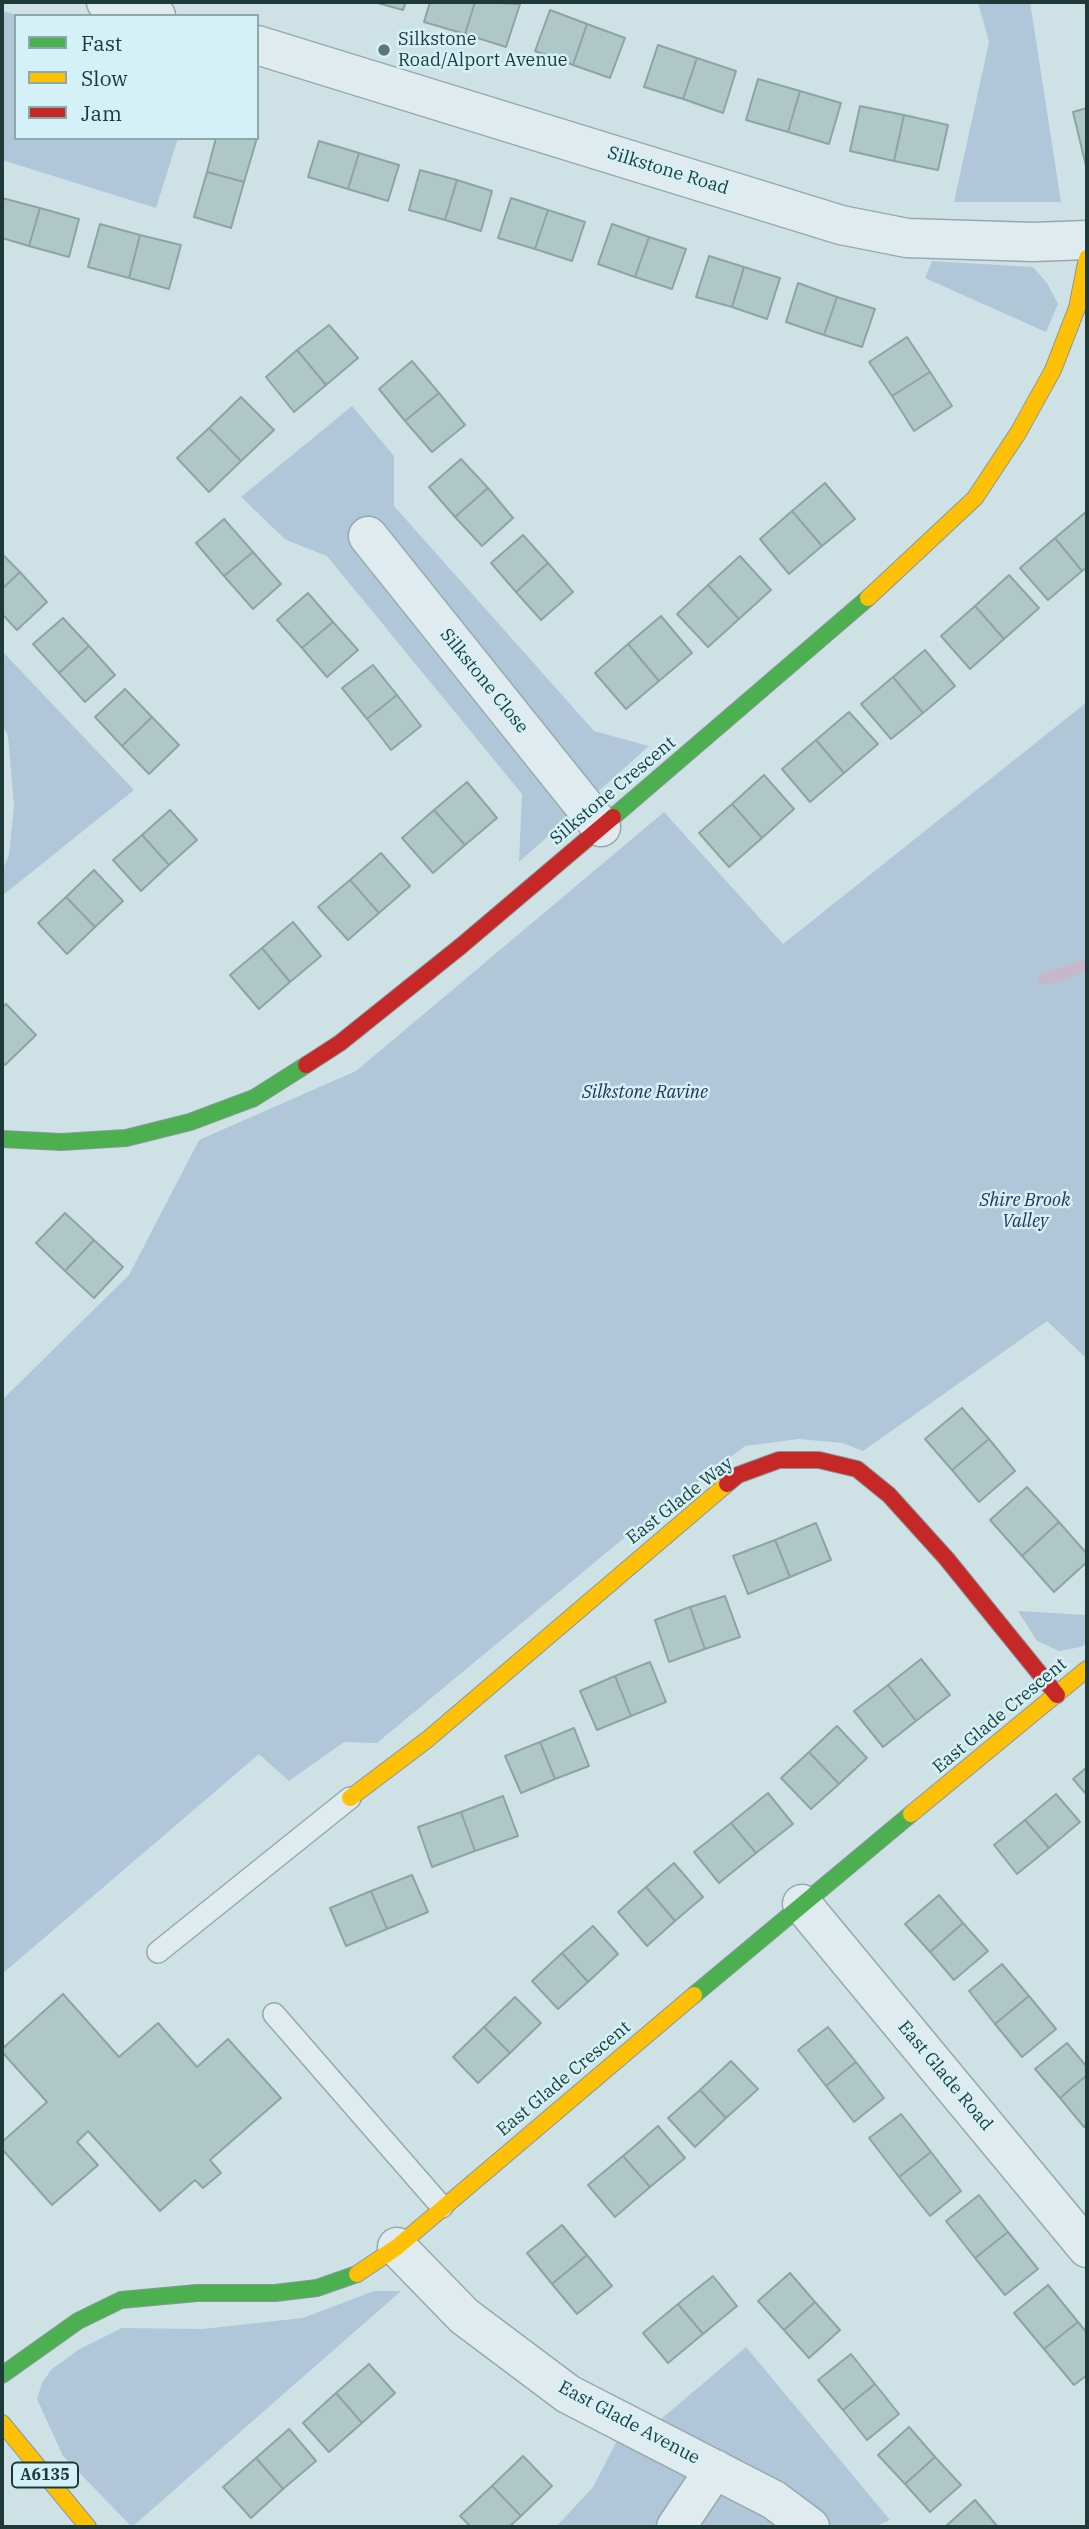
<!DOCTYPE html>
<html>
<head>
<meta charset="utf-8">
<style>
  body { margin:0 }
  #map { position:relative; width:1089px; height:2529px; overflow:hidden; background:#cee2e6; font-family:"IBM Plex Serif",serif }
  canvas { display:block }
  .frame { position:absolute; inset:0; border:4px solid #1e3a38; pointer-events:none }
  .legend { position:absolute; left:14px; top:14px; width:245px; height:126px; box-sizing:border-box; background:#d3f1f7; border:2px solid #8ba8ab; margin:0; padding:9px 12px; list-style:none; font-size:21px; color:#1e3a38 }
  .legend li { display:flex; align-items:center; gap:14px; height:35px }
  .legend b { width:35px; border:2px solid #8ba8ab }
</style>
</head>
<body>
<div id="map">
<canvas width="1089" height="2529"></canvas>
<div class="frame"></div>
<ul class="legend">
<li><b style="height:9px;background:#4caf50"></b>Fast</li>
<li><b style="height:9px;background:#ffc107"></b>Slow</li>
<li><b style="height:9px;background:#c62828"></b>Jam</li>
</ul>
</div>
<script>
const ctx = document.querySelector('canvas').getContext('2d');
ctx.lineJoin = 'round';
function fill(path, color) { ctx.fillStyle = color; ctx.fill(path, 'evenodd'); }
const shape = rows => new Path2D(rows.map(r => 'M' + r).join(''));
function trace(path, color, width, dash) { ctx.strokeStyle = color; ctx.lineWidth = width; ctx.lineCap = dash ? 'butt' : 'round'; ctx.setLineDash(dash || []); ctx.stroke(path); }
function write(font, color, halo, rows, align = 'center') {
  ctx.font = font + ' "IBM Plex Serif",serif'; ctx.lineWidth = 5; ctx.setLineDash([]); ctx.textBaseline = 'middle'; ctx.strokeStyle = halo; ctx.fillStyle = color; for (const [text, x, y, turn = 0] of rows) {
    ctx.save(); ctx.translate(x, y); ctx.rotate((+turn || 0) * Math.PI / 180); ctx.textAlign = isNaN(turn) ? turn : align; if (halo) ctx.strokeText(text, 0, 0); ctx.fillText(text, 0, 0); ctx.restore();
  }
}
const green = shape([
  [978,2,1030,2,1061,202,954,202,989,42],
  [2,11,20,16,16,16,16,138,178,138,156,208,2,160],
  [932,261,1033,267,1047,283,1058,304,1046,332,925,278],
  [352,406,394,456,394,506,594,731,649,746,519,862,522,794,327,556,286,540,241,497],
  [2,651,134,790,2,896,2,871,9,855,14,806,8,736,2,723],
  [1087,702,1087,1359,1047,1321,863,1451,843,1443,799,1439,745,1446,618,1543,377,1743,344,1742,289,1781,259,1754,2,1974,2,1400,129,1275,199,1140,356,1071,664,812,783,944],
  [1018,1611,1087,1615,1087,1643,1081,1647,1059,1651,1037,1641],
  [374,2291,401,2291,132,2527,63,2456,37,2399,42,2383,51,2370,78,2350,122,2328,202,2329,303,2318],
  [746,2347,890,2520,874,2527,556,2527,593,2487,619,2437,654,2425]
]);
const stream = shape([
  [1044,979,1087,965]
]);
const building = shape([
  [374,2,406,2,403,10,374,2],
  [430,2,475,2,465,34,424,22,430,2],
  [475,2,520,4,506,47,465,34,475,2],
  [550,10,587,24,573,65,535,51,550,10],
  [587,24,625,38,610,78,573,65,587,24],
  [658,45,697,58,683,99,644,87,658,45],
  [697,58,736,71,723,113,683,99,697,58],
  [758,79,800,91,788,132,746,120,758,79],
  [800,91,841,103,829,144,788,132,800,91],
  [860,106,904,115,894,161,850,151,860,106],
  [1087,108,1087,164,1086,166,1073,112,1087,108],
  [904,115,948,125,938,170,894,161,904,115],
  [216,138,257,138,244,182,207,172,216,138],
  [319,141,359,153,348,189,308,177,319,141],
  [359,153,399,165,388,201,348,189,359,153],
  [420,170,457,180,445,220,409,210,420,170],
  [207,172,244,182,231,228,194,217,207,172],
  [457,180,492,191,481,231,445,220,457,180],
  [2,198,40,208,29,246,2,238,2,198],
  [511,198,548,210,535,249,498,238,511,198],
  [40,208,79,219,69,257,29,246,40,208],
  [548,210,585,222,572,261,535,249,548,210],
  [100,224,140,235,129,278,88,267,100,224],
  [612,224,649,237,635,277,598,264,612,224],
  [140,235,181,245,169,289,129,278,140,235],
  [649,237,686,249,672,289,635,277,649,237],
  [709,256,744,267,732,307,696,297,709,256],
  [744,267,780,278,767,319,732,307,744,267],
  [798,283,837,297,824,335,786,322,798,283],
  [837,297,875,309,862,347,824,335,837,297],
  [329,325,358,358,326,385,297,350,329,325],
  [907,337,930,372,892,396,869,362,907,337],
  [297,350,326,385,294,412,266,377,297,350],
  [412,361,439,393,405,421,379,389,412,361],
  [930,372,952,406,914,431,892,396,930,372],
  [439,393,465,425,432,452,405,421,439,393],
  [241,397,274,430,241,461,209,428,241,397],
  [209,428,241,461,209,492,177,458,209,428],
  [461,459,488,488,455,517,429,487,461,459],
  [825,483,855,519,822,546,792,511,825,483],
  [488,488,513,518,482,546,455,517,488,488],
  [792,511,822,546,789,574,760,539,792,511],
  [1087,511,1087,567,1082,571,1055,538,1087,511],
  [224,519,253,552,224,576,196,543,224,519],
  [523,535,548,563,516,592,491,563,523,535],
  [1055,538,1082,571,1048,600,1020,568,1055,538],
  [253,552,281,584,253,609,224,576,253,552],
  [2,554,20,572,2,589,2,554],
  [740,556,771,590,739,619,708,585,740,556],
  [548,563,573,592,541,620,516,592,548,563],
  [20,572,47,602,17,630,2,614,2,589,20,572],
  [1009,575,1039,608,1004,639,975,606,1009,575],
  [708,585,739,619,708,647,677,614,708,585],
  [308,593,333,622,302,648,277,620,308,593],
  [975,606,1004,639,970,669,941,636,975,606],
  [661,616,692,653,659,681,628,644,661,616],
  [63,618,89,646,59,673,33,644,63,618],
  [333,622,358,650,327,677,302,648,333,622],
  [628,644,659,681,626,709,595,673,628,644],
  [89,646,115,675,85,702,59,673,89,646],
  [925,650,955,686,923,713,893,677,925,650],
  [373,665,397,695,367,719,342,688,373,665],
  [893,677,923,713,891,739,861,704,893,677],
  [125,689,152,717,122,746,95,717,125,689],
  [397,695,421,726,391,750,367,719,397,695],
  [849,712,878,744,844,773,816,740,849,712],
  [152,717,179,745,149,774,122,746,152,717],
  [816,740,844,773,810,802,782,769,816,740],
  [764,775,794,809,762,838,732,804,764,775],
  [467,782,497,818,465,845,434,810,467,782],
  [732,804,762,838,729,867,699,833,732,804],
  [170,810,197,840,169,865,142,835,170,810],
  [434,810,465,845,433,873,402,838,434,810],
  [142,835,169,865,141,891,113,860,142,835],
  [381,853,410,886,379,913,350,880,381,853],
  [94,870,123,901,95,927,66,897,94,870],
  [350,880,379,913,348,940,318,907,350,880],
  [66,897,95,927,67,954,38,923,66,897],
  [293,922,321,956,290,982,262,948,293,922],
  [262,948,290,982,259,1009,230,975,262,948],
  [6,1004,36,1035,5,1065,2,1062,2,1008,6,1004],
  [65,1213,94,1240,65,1271,36,1243,65,1213],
  [94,1240,123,1267,94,1298,65,1271,94,1240],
  [962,1408,989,1439,952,1470,925,1439,962,1408],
  [989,1439,1015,1471,979,1502,952,1470,989,1439],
  [1027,1487,1059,1522,1022,1556,990,1520,1027,1487],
  [1059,1522,1087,1554,1087,1562,1054,1592,1022,1556,1059,1522],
  [816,1523,831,1560,790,1577,775,1540,816,1523],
  [775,1540,790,1577,748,1594,733,1556,775,1540],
  [725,1596,740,1637,705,1649,690,1607,725,1596],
  [690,1607,705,1649,669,1662,655,1620,690,1607],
  [921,1659,950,1695,916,1721,888,1685,921,1659],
  [650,1662,666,1702,631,1716,615,1676,650,1662],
  [615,1676,631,1716,597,1730,580,1691,615,1676],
  [888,1685,916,1721,883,1747,854,1711,888,1685],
  [837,1726,867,1758,839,1784,809,1752,837,1726],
  [574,1728,589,1766,555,1779,540,1742,574,1728],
  [540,1742,555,1779,521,1793,505,1756,540,1742],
  [809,1752,839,1784,811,1809,781,1778,809,1752],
  [1087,1767,1087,1795,1073,1779,1087,1767],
  [768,1793,793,1824,756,1853,731,1823,768,1793],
  [1056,1794,1080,1822,1049,1848,1025,1820,1056,1794],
  [503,1796,518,1836,475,1851,461,1812,503,1796],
  [461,1812,475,1851,432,1867,418,1827,461,1812],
  [1025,1820,1049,1848,1017,1874,994,1845,1025,1820],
  [731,1823,756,1853,719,1883,694,1852,731,1823],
  [674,1863,703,1897,675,1921,646,1887,674,1863],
  [412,1875,428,1912,387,1929,371,1891,412,1875],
  [646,1887,675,1921,647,1946,618,1912,646,1887],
  [371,1891,387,1929,346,1946,330,1908,371,1891],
  [939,1895,963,1923,930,1952,905,1924,939,1895],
  [963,1923,988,1951,954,1980,930,1952,963,1923],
  [593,1926,618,1954,588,1982,562,1953,593,1926],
  [562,1953,588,1982,558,2009,532,1981,562,1953],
  [1002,1964,1029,1996,995,2024,969,1991,1002,1964],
  [63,1994,119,2057,158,2023,197,2067,228,2039,281,2098,210,2160,221,2173,203,2188,195,2180,160,2211,88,2131,77,2142,98,2165,52,2205,2,2149,2,2142,47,2102,2,2052,2,2049,63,1994],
  [1029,1996,1056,2029,1022,2057,995,2024,1029,1996],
  [515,1997,541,2023,510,2053,484,2027,515,1997],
  [484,2027,510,2053,478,2083,453,2057,484,2027],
  [828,2027,856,2062,826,2086,798,2050,828,2027],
  [1067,2043,1087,2067,1087,2075,1060,2098,1035,2069,1067,2043],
  [731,2061,758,2089,726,2118,700,2090,731,2061],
  [856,2062,884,2098,854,2122,826,2086,856,2062],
  [1087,2075,1087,2124,1084,2127,1060,2098,1087,2075],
  [700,2090,726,2118,695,2147,668,2118,700,2090],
  [901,2114,931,2152,899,2177,869,2138,901,2114],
  [658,2126,685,2158,650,2187,623,2156,658,2126],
  [931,2152,961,2191,930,2216,899,2177,931,2152],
  [623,2156,650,2187,615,2217,588,2185,623,2156],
  [979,2195,1008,2232,975,2258,946,2221,979,2195],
  [562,2225,587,2255,552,2284,527,2253,562,2225],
  [1008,2232,1038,2269,1005,2295,975,2258,1008,2232],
  [587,2255,612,2286,577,2314,552,2284,587,2255],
  [790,2273,815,2302,784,2330,758,2301,790,2273],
  [713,2276,737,2306,703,2334,678,2304,713,2276],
  [1048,2285,1078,2322,1044,2349,1014,2313,1048,2285],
  [815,2302,840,2330,809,2358,784,2330,815,2302],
  [678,2304,703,2334,668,2363,643,2333,678,2304],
  [1078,2322,1087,2333,1087,2375,1074,2385,1044,2349,1078,2322],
  [851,2354,875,2384,843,2410,818,2380,851,2354],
  [369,2364,395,2393,362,2423,336,2393,369,2364],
  [875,2384,899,2414,867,2440,843,2410,875,2384],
  [336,2393,362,2423,329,2452,303,2423,336,2393],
  [909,2427,935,2457,905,2484,878,2455,909,2427],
  [289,2429,316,2461,283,2489,256,2458,289,2429],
  [523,2456,552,2486,521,2516,492,2486,523,2456],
  [935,2457,961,2485,930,2512,905,2484,935,2457],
  [256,2458,283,2489,251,2518,223,2487,256,2458],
  [492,2486,521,2516,509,2527,471,2527,460,2516,492,2486],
  [975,2500,998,2527,945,2527,975,2500]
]);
const lane = shape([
  [158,1952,350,1798],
  [274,2014,442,2207]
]);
const street = shape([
  [106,2,156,16],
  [257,45,841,225,907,238,1033,242,1087,240],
  [368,536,601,827],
  [802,1904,1087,2248],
  [397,2247,464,2316,568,2394,774,2500,810,2527],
  [676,2527,715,2469]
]);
const fast = shape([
  [613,817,868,598],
  [2,1139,61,1142,126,1138,190,1122,254,1098,306,1065],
  [694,1995,911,1814],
  [2,2375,78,2321,121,2300,197,2293,275,2293,317,2288,357,2274]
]);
const slow = shape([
  [868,598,975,498,1018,433,1053,370,1077,308,1087,258],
  [350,1798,428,1739,727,1484],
  [911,1814,1087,1669],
  [357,2274,397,2247,694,1995],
  [2,2423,88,2527]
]);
const jam = shape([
  [306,1065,340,1043,461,946,613,817],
  [727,1484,738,1475,779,1460,819,1460,857,1469,889,1495,946,1558,1057,1695]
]);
const markers = [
  [384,50,7,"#5c7575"]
];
const shields = [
  [45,2475,66]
];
const shieldNames = [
  ["A6135",45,2475]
];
const poiNames = [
  ["Silkstone",398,40],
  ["Road/Alport Avenue",398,61]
];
const streetNames = [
  ["Silkstone Road",668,171,17],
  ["Silkstone Close",484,681,51],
  ["Silkstone Crescent",613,791,-40],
  ["East Glade Way",680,1501,-38],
  ["East Glade Crescent",1000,1716,-40],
  ["East Glade Road",945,2076,50],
  ["East Glade Crescent",564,2079,-40],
  ["East Glade Avenue",629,2423,28]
];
const parkNames = [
  ["Silkstone Ravine",645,1093],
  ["Shire Brook",1025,1201],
  ["Valley",1025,1222]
];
fill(green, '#b0c6d9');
trace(stream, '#c6b8ca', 12);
fill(building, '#aec8c7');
trace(building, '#8da4a3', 2);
trace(lane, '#96a9ab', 24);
trace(street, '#96a9ab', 41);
trace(fast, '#86989a', 18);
trace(slow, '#86989a', 18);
trace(jam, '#86989a', 18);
trace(lane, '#dfebee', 21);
trace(street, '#dfebee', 38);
trace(fast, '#4caf50', 16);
trace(slow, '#ffc107', 16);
trace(jam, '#c62828', 16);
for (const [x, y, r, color] of markers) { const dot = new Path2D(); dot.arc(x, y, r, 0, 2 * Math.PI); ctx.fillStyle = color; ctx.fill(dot); trace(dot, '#d3f1f7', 2.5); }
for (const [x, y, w] of shields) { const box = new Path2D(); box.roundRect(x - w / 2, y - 12.5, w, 25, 5); ctx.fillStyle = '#d3f1f7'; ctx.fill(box); trace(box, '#1e3a38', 2); }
write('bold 16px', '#1e3a38', null, shieldNames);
write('18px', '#1e3a38', '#d3f1f7', poiNames, 'left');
write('18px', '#1e3a38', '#d3f1f7', streetNames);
write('italic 18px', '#243457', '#d3f1f7', parkNames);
</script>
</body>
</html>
